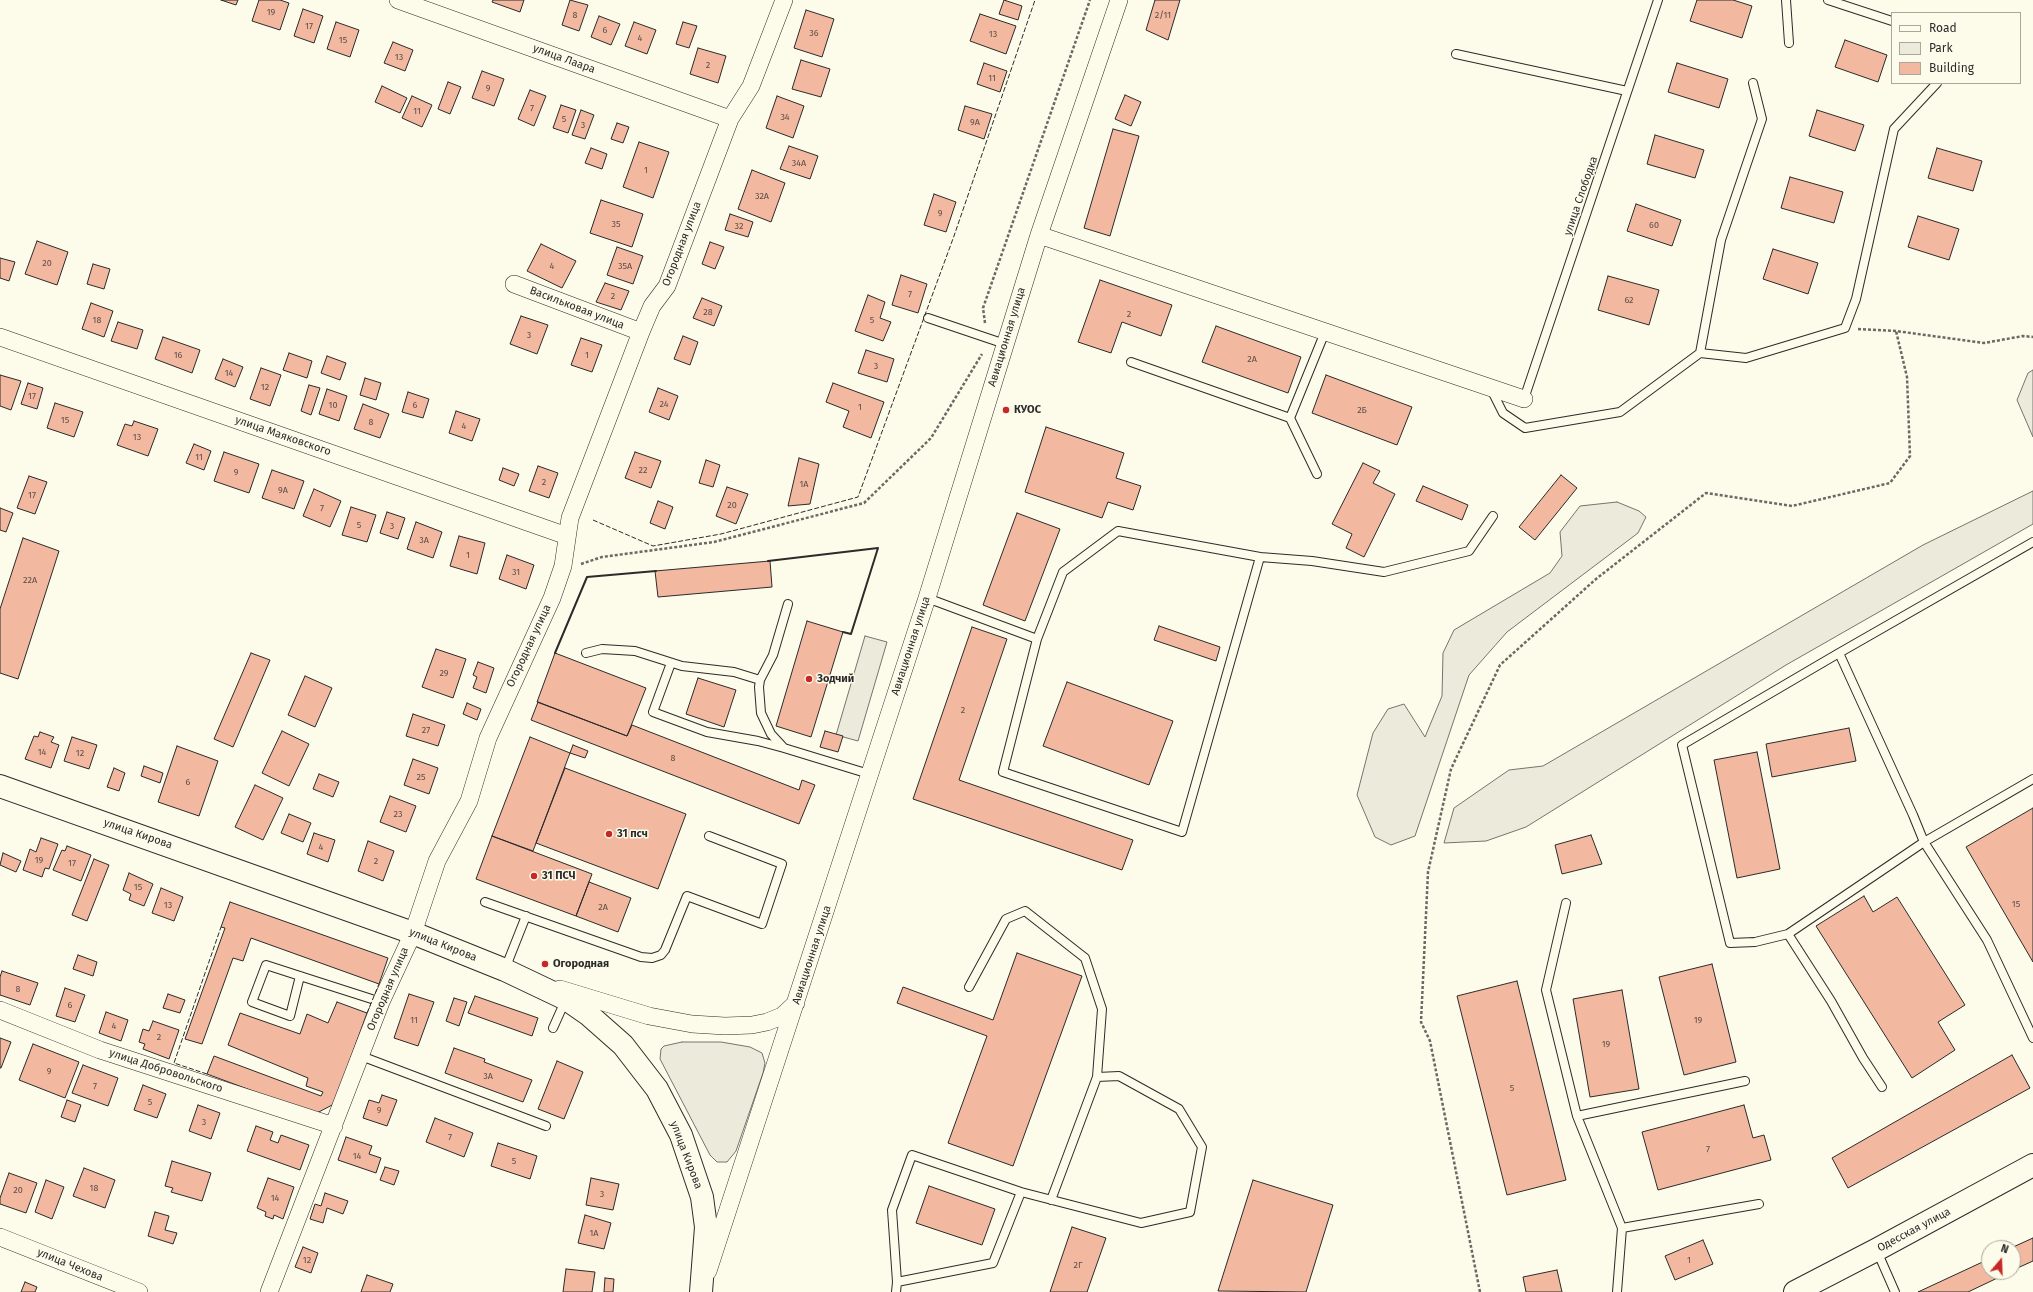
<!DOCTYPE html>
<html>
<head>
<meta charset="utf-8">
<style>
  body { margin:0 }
  #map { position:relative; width:2033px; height:1292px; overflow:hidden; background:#fdfbea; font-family:"Fira Sans",sans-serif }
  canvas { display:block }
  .legend { position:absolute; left:1891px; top:12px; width:130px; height:72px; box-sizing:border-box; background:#fdfbea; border:1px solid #a9a89e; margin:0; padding:5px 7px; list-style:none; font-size:12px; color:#2b2b2b }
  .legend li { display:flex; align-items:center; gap:8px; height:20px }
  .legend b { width:20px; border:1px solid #a9a89e }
  .north { position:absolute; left:1981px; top:1240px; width:40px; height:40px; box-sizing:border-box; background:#fdfbea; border:1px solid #a9a89e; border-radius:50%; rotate:19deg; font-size:11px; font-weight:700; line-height:16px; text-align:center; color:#2b2b2b }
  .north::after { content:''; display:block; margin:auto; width:14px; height:18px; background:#c62828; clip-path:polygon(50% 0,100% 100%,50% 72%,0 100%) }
</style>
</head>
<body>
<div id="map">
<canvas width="2033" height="1292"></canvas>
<ul class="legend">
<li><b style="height:5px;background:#fdfbea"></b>Road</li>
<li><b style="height:11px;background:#ecebdb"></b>Park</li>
<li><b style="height:11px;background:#f2b8a0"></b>Building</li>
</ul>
<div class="north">N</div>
</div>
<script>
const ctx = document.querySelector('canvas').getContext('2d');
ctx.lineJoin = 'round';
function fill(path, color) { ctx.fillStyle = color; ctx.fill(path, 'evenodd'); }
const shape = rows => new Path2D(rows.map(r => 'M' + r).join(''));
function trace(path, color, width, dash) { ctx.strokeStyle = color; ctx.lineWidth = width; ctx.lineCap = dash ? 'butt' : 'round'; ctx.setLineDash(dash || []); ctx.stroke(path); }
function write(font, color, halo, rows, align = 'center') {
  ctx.font = font + ' "Fira Sans",sans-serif'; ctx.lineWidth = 3; ctx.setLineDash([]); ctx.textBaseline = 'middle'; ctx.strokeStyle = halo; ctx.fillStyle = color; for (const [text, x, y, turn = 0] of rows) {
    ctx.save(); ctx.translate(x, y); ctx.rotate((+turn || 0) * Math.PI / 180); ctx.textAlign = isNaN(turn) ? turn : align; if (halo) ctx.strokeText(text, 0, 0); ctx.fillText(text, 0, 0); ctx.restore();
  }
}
const green = shape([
  [2033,370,2033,437,2017,400,2028,373,2033,370],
  [2033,491,2033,524,1786,665,1526,827,1486,841,1444,843,1454,808,1509,770,1543,766,1923,545,2033,491],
  [1617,502,1639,511,1646,517,1638,533,1507,632,1469,675,1415,836,1391,845,1375,837,1357,795,1373,733,1388,709,1404,704,1425,737,1442,696,1443,653,1454,630,1550,573,1562,556,1560,532,1580,506,1617,502],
  [682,1042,721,1042,750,1047,762,1053,765,1063,763,1073,736,1151,727,1162,717,1162,710,1155,660,1059,661,1049,664,1046,682,1042]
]);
const parking = shape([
  [865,636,887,642,858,741,836,735,865,636]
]);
const building = shape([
  [221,0,238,0,236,5,221,0],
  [259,0,280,0,289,3,280,30,252,21,259,0],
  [493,0,524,0,520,12,492,2,493,0],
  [570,0,588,5,579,31,562,25,570,0],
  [1004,0,1022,6,1018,20,999,14,1004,0],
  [1155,0,1180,0,1168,40,1146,30,1155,0],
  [1697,0,1733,0,1752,6,1742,38,1690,21,1697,0],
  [303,9,323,16,314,43,294,36,303,9],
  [806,10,834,19,822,57,794,48,806,10],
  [980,14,1016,26,1006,54,970,41,980,14],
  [599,16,620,24,611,45,591,37,599,16],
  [336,22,359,30,350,57,327,49,336,22],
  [634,22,656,30,647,54,625,46,634,22],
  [683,22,697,26,689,48,676,44,683,22],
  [1845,40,1887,55,1878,82,1835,67,1845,40],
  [393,42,413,50,405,71,384,63,393,42],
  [698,48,726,56,718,83,690,74,698,48],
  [801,60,830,69,821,97,792,89,801,60],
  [984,63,1007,71,1000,92,977,84,984,63],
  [1677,63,1728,79,1719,108,1668,92,1677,63],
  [482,71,504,79,494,106,472,98,482,71],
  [448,82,461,87,450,114,438,109,448,82],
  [382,86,407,98,400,113,375,102,382,86],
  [530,90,546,96,534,126,518,119,530,90],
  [1125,95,1141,102,1131,126,1115,119,1125,95],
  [412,96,432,105,422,127,402,118,412,96],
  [777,96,804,106,793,138,766,128,777,96],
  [561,105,576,110,568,133,553,128,561,105],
  [965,106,992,114,984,139,958,130,965,106],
  [581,110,594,115,585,139,572,135,581,110],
  [1817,110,1864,125,1855,151,1809,136,1817,110],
  [617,123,629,127,623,143,611,139,617,123],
  [1113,129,1139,136,1110,236,1084,228,1113,129],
  [1655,135,1704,150,1695,178,1647,164,1655,135],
  [639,142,669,152,653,198,623,187,639,142],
  [789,146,818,156,810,179,780,169,789,146],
  [591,148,607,154,602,169,585,163,591,148],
  [1937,148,1982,161,1973,191,1928,178,1937,148],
  [752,170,785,183,771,222,738,209,752,170],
  [1790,177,1843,192,1834,223,1781,208,1790,177],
  [934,194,956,202,946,232,924,225,934,194],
  [601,200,643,214,632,247,590,233,601,200],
  [1636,204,1681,220,1672,246,1627,231,1636,204],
  [730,214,753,222,748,237,725,230,730,214],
  [1918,216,1959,229,1949,260,1908,247,1918,216],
  [37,241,68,252,57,285,25,274,37,241],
  [710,242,724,247,715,269,702,264,710,242],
  [541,244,576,261,562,288,527,271,541,244],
  [617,247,643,256,633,284,607,275,617,247],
  [1773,249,1818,263,1808,294,1763,279,1773,249],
  [0,258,15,262,9,281,0,278,0,258],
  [93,264,110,269,104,289,87,284,93,264],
  [901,275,927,284,918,313,892,305,901,275],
  [1608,276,1659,290,1649,325,1598,310,1608,276],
  [1100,280,1172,305,1161,336,1122,322,1111,353,1078,342,1100,280],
  [605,283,629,291,621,310,596,302,605,283],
  [868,295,885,302,880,318,891,322,883,341,855,331,868,295],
  [702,298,722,306,714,326,693,318,702,298],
  [91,303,113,311,104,337,82,329,91,303],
  [521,316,548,325,537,354,510,344,521,316],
  [118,322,143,330,137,349,111,341,118,322],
  [1216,326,1301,357,1288,393,1202,362,1216,326],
  [683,336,698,342,690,365,674,359,683,336],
  [163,337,200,350,192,373,155,359,163,337],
  [581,338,602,345,592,372,571,365,581,338],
  [866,350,894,359,887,382,858,373,866,350],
  [289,353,312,361,307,378,283,370,289,353],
  [327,356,346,363,340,380,321,373,327,356],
  [223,359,243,367,235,387,215,379,223,359],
  [261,368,281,375,270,406,250,399,261,368],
  [0,375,21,381,11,410,0,406,0,375],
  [1326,375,1412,407,1397,445,1312,413,1326,375],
  [365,378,381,383,376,400,360,395,365,378],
  [28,383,43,388,37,409,21,404,28,383],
  [833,383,884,402,871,438,843,427,849,411,826,402,833,383],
  [309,385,320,388,311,415,301,411,309,385],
  [658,388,678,396,669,420,649,412,658,388],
  [327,389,347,396,339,421,319,414,327,389],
  [408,392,429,399,423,418,402,412,408,392],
  [55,403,83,412,74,437,47,428,55,403],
  [363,404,389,414,380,438,354,429,363,404],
  [456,411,480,419,472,441,449,433,456,411],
  [134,421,158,429,148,456,117,445,125,424,132,426,134,421],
  [1046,427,1124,453,1116,478,1141,486,1133,510,1108,502,1102,518,1025,492,1046,427],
  [194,444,211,451,204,470,186,463,194,444],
  [224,452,259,464,249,493,214,481,224,452],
  [635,452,661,461,651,488,625,478,635,452],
  [799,458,819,464,810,504,788,506,799,458],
  [706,460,720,465,713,487,699,483,706,460],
  [1363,463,1380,471,1373,483,1395,494,1364,557,1346,548,1352,534,1332,524,1363,463],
  [538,466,558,473,549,498,529,491,538,466],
  [503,468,519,474,514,486,499,480,503,468],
  [272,470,304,481,294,509,262,498,272,470],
  [1561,475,1577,488,1535,540,1519,527,1561,475],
  [29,476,47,482,35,514,17,508,29,476],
  [1423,486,1468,505,1462,520,1416,501,1423,486],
  [727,487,748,494,736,524,716,516,727,487],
  [314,489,341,501,330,527,303,516,314,489],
  [658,501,673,507,665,529,650,523,658,501],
  [351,507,376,515,367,542,342,535,351,507],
  [0,508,13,513,6,532,0,530,0,508],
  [387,512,405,518,398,539,380,533,387,512],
  [1017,513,1060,529,1025,621,983,605,1017,513],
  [416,522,442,532,433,558,407,549,416,522],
  [459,536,485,543,477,574,450,566,459,536],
  [23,538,59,551,18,679,0,673,0,609,23,538],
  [507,555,534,565,526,589,499,579,507,555],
  [770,561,772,587,658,597,655,571,770,561],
  [807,621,843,632,811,737,776,726,807,621],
  [1159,626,1220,647,1216,661,1154,640,1159,626],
  [972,627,1007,639,959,780,1133,840,1122,870,913,799,972,627],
  [436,649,466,659,453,698,422,687,436,649],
  [251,653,270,660,233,747,214,739,251,653],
  [555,653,646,688,627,736,537,702,555,653],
  [478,662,494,668,486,693,473,688,477,677,473,675,478,662],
  [305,676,332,688,315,727,288,715,305,676],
  [698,678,736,690,724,727,686,714,698,678],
  [1067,682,1173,721,1149,785,1043,746,1067,682],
  [538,702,627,736,632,725,799,790,802,780,815,785,799,824,531,720,538,702],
  [467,703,481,709,477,720,463,714,467,703],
  [413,714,445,725,438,746,406,736,413,714],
  [1849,728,1856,761,1772,777,1766,744,1849,728],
  [282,731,309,744,289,786,262,773,282,731],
  [825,731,843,736,838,752,820,747,825,731],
  [40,732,54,737,51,742,59,745,51,768,25,759,34,736,38,737,40,732],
  [72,737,97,745,89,769,64,761,72,737],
  [530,737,570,753,533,851,492,836,530,737],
  [573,745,588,751,585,758,570,753,573,745],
  [177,746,218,761,199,816,158,802,177,746],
  [1757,752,1780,869,1737,878,1714,760,1757,752],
  [413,759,438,768,429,794,404,785,413,759],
  [144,766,163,773,160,783,141,776,144,766],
  [114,768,125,773,119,791,107,787,114,768],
  [565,768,686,814,658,889,536,843,565,768],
  [319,774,339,782,333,797,313,789,319,774],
  [255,785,283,798,263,840,235,827,255,785],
  [390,796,416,806,406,832,380,822,390,796],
  [2033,808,2033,962,1966,847,2033,808],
  [289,814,311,823,303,842,281,833,289,814],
  [314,833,335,840,328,862,307,854,314,833],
  [1591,835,1602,864,1562,874,1555,845,1591,835],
  [492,836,592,874,576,916,476,879,492,836],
  [41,838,58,844,49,869,45,868,42,877,23,870,30,849,36,852,41,838],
  [368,841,394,851,383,881,358,871,368,841],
  [67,846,91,855,81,881,53,870,62,850,65,851,67,846],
  [3,853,21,861,16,872,0,865,3,853],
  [94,859,109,865,87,921,72,915,94,859],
  [129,873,153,884,144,906,129,900,131,894,123,890,129,873],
  [589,882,631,898,618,932,576,916,589,882],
  [161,888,183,897,174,921,152,913,161,888],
  [1864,896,1873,912,1897,897,1965,1005,1938,1022,1955,1050,1912,1078,1816,926,1864,896],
  [230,902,388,958,379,984,251,938,243,961,233,958,202,1044,185,1039,225,928,221,927,230,902],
  [1017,953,1082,976,1013,1166,948,1143,987,1036,897,1003,903,987,993,1020,1017,953],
  [78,955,97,962,93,976,73,969,78,955],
  [1712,964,1736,1062,1684,1075,1659,977,1712,964],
  [2,971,38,983,30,1005,0,995,0,977,2,971],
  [1517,981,1566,1180,1507,1195,1457,996,1517,981],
  [65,988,85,995,75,1022,56,1016,65,988],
  [1622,990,1639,1089,1590,1097,1573,999,1622,990],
  [168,994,185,1000,180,1013,163,1008,168,994],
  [409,994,434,1002,418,1046,394,1038,409,994],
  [475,996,538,1018,532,1036,468,1013,475,996],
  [454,998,467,1002,459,1026,446,1021,454,998],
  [337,1002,367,1013,334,1104,315,1114,207,1074,214,1056,321,1096,323,1092,306,1086,308,1078,228,1045,240,1013,300,1034,307,1014,328,1023,337,1002],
  [106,1012,128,1020,121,1041,99,1033,106,1012],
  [153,1021,179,1030,169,1059,143,1049,145,1044,139,1042,143,1029,149,1031,153,1021],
  [0,1038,11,1042,1,1068,0,1068,0,1038],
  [33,1044,79,1062,65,1098,19,1080,33,1044],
  [454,1048,485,1059,484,1062,532,1080,523,1102,445,1073,454,1048],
  [2012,1055,2030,1088,1848,1188,1832,1158,2012,1055],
  [557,1061,583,1072,564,1119,538,1109,557,1061],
  [83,1065,118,1078,108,1106,72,1093,83,1065],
  [143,1085,166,1094,157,1118,134,1110,143,1085],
  [382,1095,397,1100,387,1126,363,1118,369,1100,379,1103,382,1095],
  [67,1100,81,1105,75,1122,61,1117,67,1100],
  [198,1105,220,1113,211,1139,189,1131,198,1105],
  [1744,1105,1753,1138,1764,1135,1771,1160,1658,1190,1642,1132,1744,1105],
  [435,1118,473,1133,464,1157,426,1142,435,1118],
  [256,1126,273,1132,270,1140,278,1143,281,1135,309,1145,300,1170,247,1151,256,1126],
  [346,1137,372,1146,369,1154,381,1158,376,1173,338,1160,346,1137],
  [498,1143,537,1156,530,1179,491,1166,498,1143],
  [172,1161,211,1173,202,1201,171,1192,173,1188,165,1186,172,1161],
  [385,1167,399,1171,394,1185,380,1180,385,1167],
  [84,1168,115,1180,105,1208,73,1196,84,1168],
  [9,1173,37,1183,26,1213,0,1204,0,1198,9,1173],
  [268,1178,294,1187,283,1219,274,1215,273,1219,265,1216,266,1212,257,1208,268,1178],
  [591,1178,619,1184,613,1210,586,1205,591,1178],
  [46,1180,64,1187,52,1219,35,1212,46,1180],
  [1253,1180,1333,1205,1306,1292,1218,1291,1253,1180],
  [929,1186,995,1209,982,1245,916,1223,929,1186],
  [325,1193,348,1201,343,1214,327,1208,323,1223,310,1219,315,1204,321,1206,325,1193],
  [155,1212,169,1216,165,1230,177,1233,173,1244,148,1236,155,1212],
  [585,1215,611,1223,604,1249,578,1243,585,1215],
  [1072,1227,1106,1238,1087,1292,1050,1292,1072,1227],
  [2033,1238,2033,1261,2013,1270,2013,1248,2011,1248,2033,1238],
  [1703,1240,1713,1264,1675,1280,1665,1256,1703,1240],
  [303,1247,318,1253,311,1273,295,1267,303,1247],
  [1989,1259,1989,1272,2010,1272,1968,1292,1918,1292,1989,1259],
  [566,1269,595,1272,592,1292,563,1292,566,1269],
  [1557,1270,1562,1292,1526,1292,1523,1277,1557,1270],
  [367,1275,393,1284,390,1292,361,1292,367,1275],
  [605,1278,614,1279,613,1292,604,1292,605,1278],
  [25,1282,37,1287,35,1292,21,1292,25,1282]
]);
const path = shape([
  [985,323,983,308,1090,0],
  [1858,329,1896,331,1984,343,2023,336,2033,337],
  [581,564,602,557,714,542,864,503,931,438,982,354],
  [1480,1292,1430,1041,1421,1022,1428,872,1451,769,1500,665,1596,579,1706,493,1792,506,1890,483,1910,456,1907,377,1896,331]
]);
const lane = shape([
  [1786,0,1789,43],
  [1828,0,1892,21],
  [1456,54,1627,91],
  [928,318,1005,344],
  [1700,353,1721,240,1762,119,1753,83],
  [1131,362,1290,418,1325,332],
  [1491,389,1503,413,1525,428,1620,412,1700,353,1746,358,1845,328,1856,299,1894,129,1937,83],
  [1524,399,1658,0],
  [1290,418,1317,474],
  [2033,542,1839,653,1913,815,1924,842,1987,940,2033,1038],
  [927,598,1037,639,1003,772,1182,832,1260,557,1312,561,1384,572,1469,551,1493,516],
  [1037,639,1063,572,1118,531,1260,557],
  [586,653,602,649,635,651,682,666,734,672,760,680],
  [671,663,653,712,707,732,758,741,784,748,869,774],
  [783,747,771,734,761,713,759,687,760,680,773,655,788,604],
  [485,902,641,957,652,958,661,955,665,950,687,896,762,924,782,864,709,836],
  [1566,903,1546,990,1577,1116,1622,1228],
  [1788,934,1755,942,1730,943,1682,745,1839,653],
  [505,969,526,916],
  [300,976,290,1016,252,1002,266,965,300,976,381,1002],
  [969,987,1006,919,1025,911,1085,958,1102,1009,1097,1077,1051,1200],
  [553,1028,566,999],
  [361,1056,546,1126],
  [1882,1087,1863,1058,1831,1001,1788,934,1924,842,2033,779],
  [1577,1116,1745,1081],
  [1877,1251,1895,1292],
  [897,1282,993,1263,1021,1192],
  [896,1292,897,1282,892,1210,912,1155,1021,1192,1141,1223,1190,1212,1202,1147,1179,1109,1119,1076,1097,1077],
  [1617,1292,1622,1228,1759,1204]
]);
const street = shape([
  [398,0,730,119],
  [1039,235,1524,399],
  [514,284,641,332],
  [0,337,567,536],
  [560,989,649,1016,692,1024,725,1026,752,1025,767,1022,782,1016,796,1003],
  [0,1010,100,1050,334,1126],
  [0,1237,139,1292],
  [708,1271,927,598,1039,235,1119,0],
  [269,1292,381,1002,413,933,437,861,469,801,488,738,552,598,563,566,570,518,641,332,652,306,667,286,730,119,751,86,784,0]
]);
const secondary = shape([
  [0,786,413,933,505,970,566,999,589,1015,623,1045,657,1089,681,1135,702,1197,706,1227,701,1292],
  [1795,1292,1876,1250,2033,1165]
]);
const fence = shape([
  [593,520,653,546,721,534,858,497,954,236,1035,0],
  [367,1013,379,984],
  [207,1074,174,1063,221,927]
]);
const wall = shape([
  [768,561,878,548,851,634,843,632],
  [555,653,587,577,656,571]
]);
const markers = [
  [1006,410,4,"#c62828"],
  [809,679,4,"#c62828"],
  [609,834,4,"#c62828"],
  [534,876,4,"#c62828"],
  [545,964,4,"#c62828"]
];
const numberNames = [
  ["19",271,12],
  ["8",575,15],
  ["2/11",1163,15],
  ["17",309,26],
  ["6",605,30],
  ["36",814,33],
  ["13",993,34],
  ["4",640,38],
  ["15",343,40],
  ["13",399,57],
  ["2",708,65],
  ["11",992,78],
  ["9",488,88],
  ["7",532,108],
  ["11",417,111],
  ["34",785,117],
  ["5",564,119],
  ["9А",975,122],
  ["3",583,125],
  ["34А",799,163],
  ["1",646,170],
  ["32А",762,196],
  ["9",940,213],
  ["35",616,224],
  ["60",1654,225],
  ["32",739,226],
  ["20",47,263],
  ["4",552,266],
  ["35А",625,266],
  ["7",910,294],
  ["2",613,296],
  ["62",1629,300],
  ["28",708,312],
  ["2",1129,314],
  ["18",97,320],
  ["5",872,320],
  ["3",529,335],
  ["16",178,355],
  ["1",587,355],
  ["2А",1252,359],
  ["3",876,366],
  ["14",229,373],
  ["12",265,387],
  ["17",32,396],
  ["24",664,404],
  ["10",333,405],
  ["6",415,405],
  ["1",860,407],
  ["2Б",1362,410],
  ["15",65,420],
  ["8",371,422],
  ["4",464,426],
  ["13",137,437],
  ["11",199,457],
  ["22",643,470],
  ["9",236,472],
  ["2",544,482],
  ["1А",804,484],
  ["9А",283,490],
  ["17",32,495],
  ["20",732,505],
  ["7",322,508],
  ["5",359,525],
  ["3",392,526],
  ["3А",424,540],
  ["1",468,555],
  ["31",516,572],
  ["22А",30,580],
  ["29",444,673],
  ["2",963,710],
  ["27",426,730],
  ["14",42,752],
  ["12",80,753],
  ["8",673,758],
  ["25",421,777],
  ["6",188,782],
  ["23",398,814],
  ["4",321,847],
  ["19",39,860],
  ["2",376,861],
  ["17",72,863],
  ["15",138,887],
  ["15",2016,904],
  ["13",168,905],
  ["2А",603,907],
  ["8",18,989],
  ["6",70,1005],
  ["11",414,1020],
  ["19",1698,1020],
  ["4",114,1026],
  ["2",159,1037],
  ["19",1606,1044],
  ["9",49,1071],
  ["3А",488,1076],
  ["7",95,1086],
  ["5",1512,1088],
  ["5",150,1102],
  ["9",379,1110],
  ["3",204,1122],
  ["7",450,1137],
  ["7",1708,1149],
  ["14",357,1156],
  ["5",514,1161],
  ["18",94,1188],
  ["20",18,1190],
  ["3",602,1194],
  ["14",275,1198],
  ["1А",594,1233],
  ["12",307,1260],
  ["1",1689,1260],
  ["2Г",1078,1265]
];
const streetNames = [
  ["улица Лаара",564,59,20],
  ["улица Слободка",1581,196,-71],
  ["Огородная улица",682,244,-69],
  ["Васильковая улица",577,308,21],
  ["Авиационная улица",1007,337,-73],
  ["улица Маяковского",283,436,19],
  ["Огородная улица",529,646,-65],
  ["Авиационная улица",911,646,-72],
  ["улица Кирова",138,834,19],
  ["улица Кирова",443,945,22],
  ["Авиационная улица",812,955,-72],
  ["Огородная улица",388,989,-67],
  ["улица Добровольского",166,1071,18],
  ["улица Кирова",686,1155,69],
  ["Одесская улица",1914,1230,-28],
  ["улица Чехова",70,1265,22]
];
const poiNames = [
  ["КУОС",1014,410],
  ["Зодчий",817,679],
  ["31 псч",617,834],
  ["31 ПСЧ",542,876],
  ["Огородная",553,964]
];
fill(green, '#ecebdb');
trace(green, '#74746e', 1);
fill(parking, '#eceadb');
trace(parking, '#74746e', 1);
fill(building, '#f2b8a0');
trace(building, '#2b2b2b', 1);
trace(lane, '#2b2b2b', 10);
trace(street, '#2b2b2b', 18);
trace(secondary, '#2b2b2b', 24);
trace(path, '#6a6964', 2.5, [3, 2]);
trace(lane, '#fdfbea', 8);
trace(street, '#fdfbea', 17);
trace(secondary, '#fdfbea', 22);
trace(fence, '#2b2b2b', 1, [5, 2]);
trace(wall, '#2b2b2b', 2);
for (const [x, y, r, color] of markers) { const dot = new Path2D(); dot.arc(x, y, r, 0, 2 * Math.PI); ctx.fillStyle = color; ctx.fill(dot); trace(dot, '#fdfbea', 1.5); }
write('9px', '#5d4e48', null, numberNames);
write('11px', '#2b2b2b', '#fdfbea', streetNames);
write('bold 11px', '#2b2b2b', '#fdfbea', poiNames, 'left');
</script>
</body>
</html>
